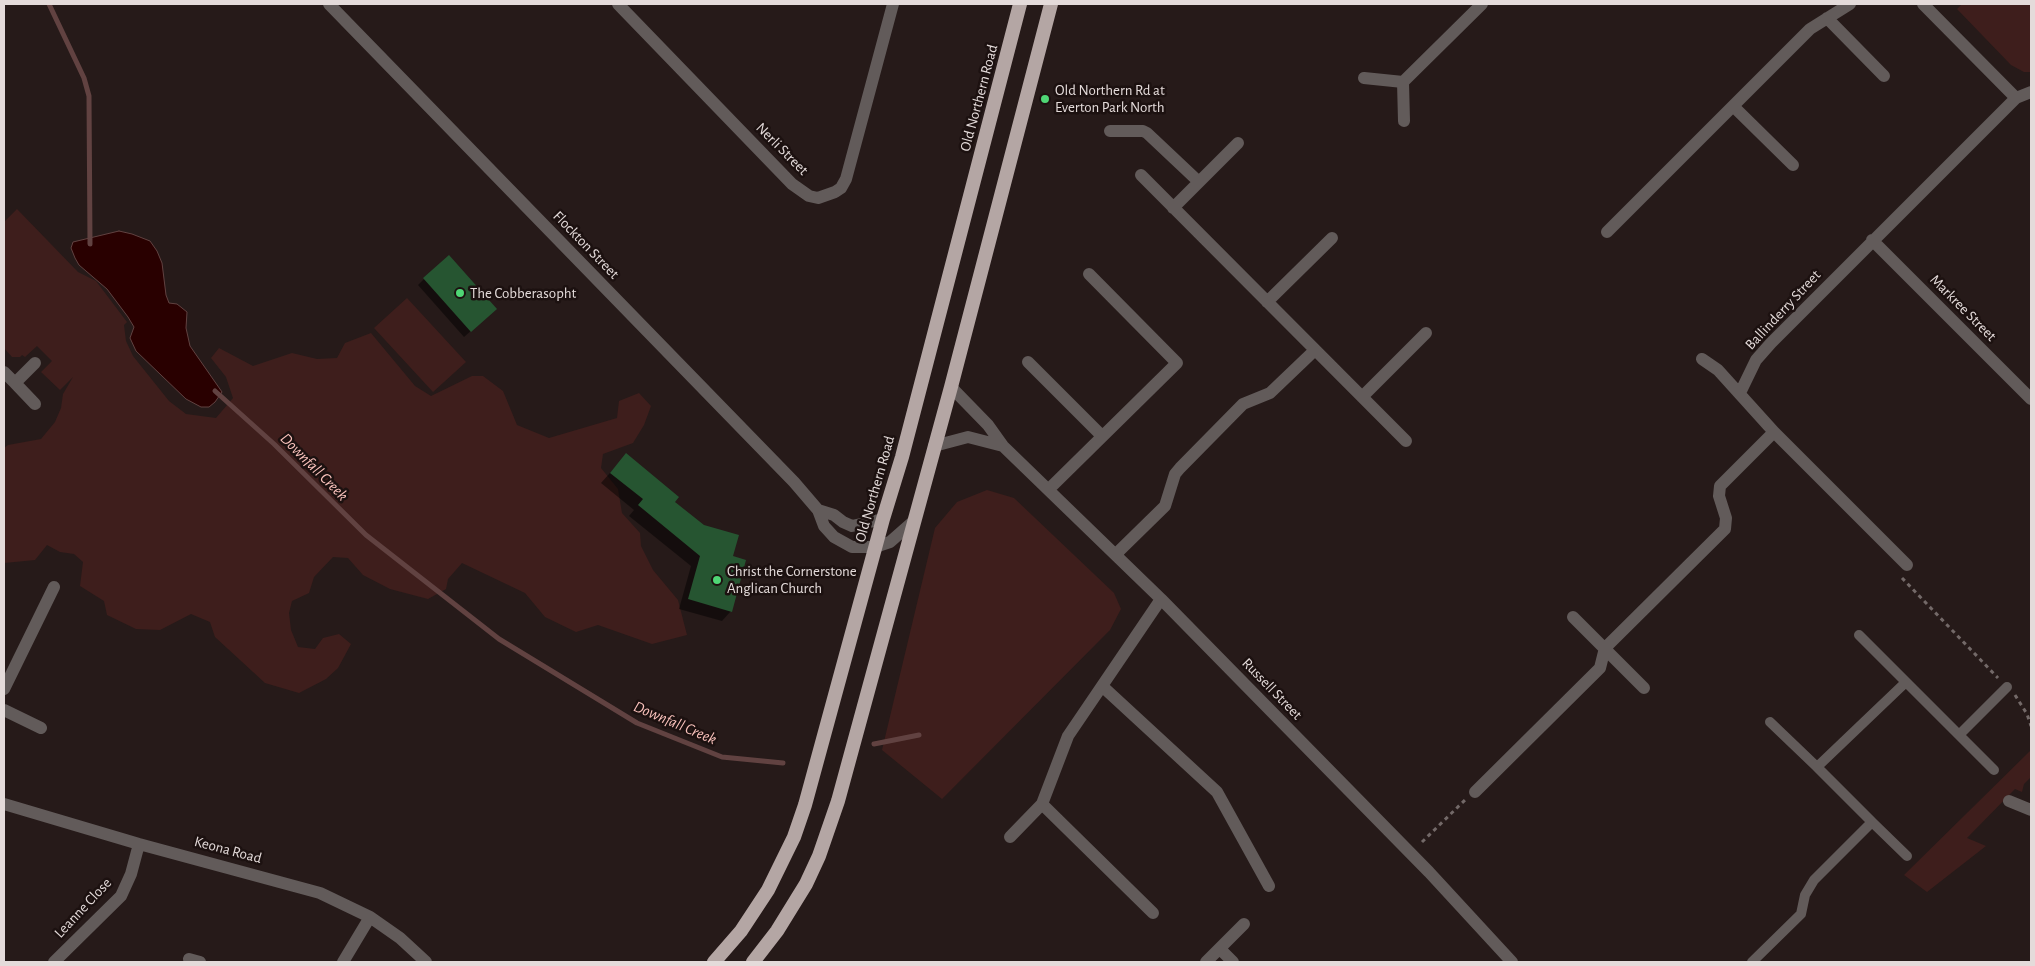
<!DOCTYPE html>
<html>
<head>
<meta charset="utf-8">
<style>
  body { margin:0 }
  #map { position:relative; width:2035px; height:966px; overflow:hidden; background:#261a19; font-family:"Alegreya Sans",sans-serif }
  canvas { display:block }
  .frame { position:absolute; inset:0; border:5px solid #e4dbda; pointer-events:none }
</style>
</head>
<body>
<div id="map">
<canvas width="2035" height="966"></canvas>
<div class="frame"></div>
</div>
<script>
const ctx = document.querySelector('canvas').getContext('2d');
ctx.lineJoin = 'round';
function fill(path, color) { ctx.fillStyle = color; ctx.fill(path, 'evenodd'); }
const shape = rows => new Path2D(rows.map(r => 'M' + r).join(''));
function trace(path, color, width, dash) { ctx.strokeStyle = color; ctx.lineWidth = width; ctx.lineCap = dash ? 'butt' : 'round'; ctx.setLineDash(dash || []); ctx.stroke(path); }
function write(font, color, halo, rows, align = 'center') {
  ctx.font = font + ' "Alegreya Sans",sans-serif'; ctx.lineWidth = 5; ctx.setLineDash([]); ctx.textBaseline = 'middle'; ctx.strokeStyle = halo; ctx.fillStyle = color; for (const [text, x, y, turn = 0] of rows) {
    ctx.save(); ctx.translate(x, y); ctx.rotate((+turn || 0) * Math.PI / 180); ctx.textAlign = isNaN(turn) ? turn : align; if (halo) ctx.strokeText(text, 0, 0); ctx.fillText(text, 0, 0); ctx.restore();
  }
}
const green = shape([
  [1962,4,2031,4,2031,72,2024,72,2011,65,1957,9],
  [17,209,78,272,96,281,127,322,124,325,126,341,133,356,169,401,186,414,216,418,233,398,226,377,211,358,219,348,253,366,292,353,317,359,337,358,345,343,371,333,415,386,431,396,472,376,483,376,503,391,517,425,549,438,617,418,619,401,639,393,651,406,644,425,633,443,603,454,601,468,618,489,622,513,640,533,641,546,653,570,678,600,687,635,652,644,598,625,576,632,545,617,525,593,462,563,448,579,446,589,428,599,390,589,363,575,348,558,333,557,314,577,309,593,292,601,289,613,291,630,298,647,315,649,323,638,339,634,351,644,338,668,326,679,299,693,265,683,215,637,210,622,191,614,160,630,136,629,107,615,104,601,80,586,83,562,74,554,60,552,47,545,35,560,4,563,4,448,8,445,41,439,55,422,61,408,63,394,73,377,60,390,41,372,52,361,37,346,25,357,22,355,20,357,12,357,4,348,4,222],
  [407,298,466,362,433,392,374,328],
  [987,490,1014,498,1114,593,1121,609,1110,630,942,799,882,750,935,528,957,502],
  [2031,750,2031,777,2024,784,2022,792,2015,789,1967,838,1986,846,1927,892,1904,875]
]);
const water = shape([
  [119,231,132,234,150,241,157,251,162,263,166,295,169,303,177,304,187,312,186,328,190,346,222,392,215,402,209,407,201,407,186,399,136,351,130,338,134,327,128,317,107,289,79,265,75,258,71,248,73,242,119,231]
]);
const shadow = shape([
  [424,279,489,315,464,337,418,285],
  [626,455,731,557,731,611,722,621,679,609,691,566,629,516,634,510,601,483]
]);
const stream = shape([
  [49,4,84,78,89,96,90,244],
  [215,391,274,444,366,535,499,639,637,723,722,757,783,763],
  [874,744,919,735]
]);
const building = shape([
  [449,255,497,309,471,332,423,278],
  [626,453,679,497,675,502,704,525,739,535,733,556,746,560,732,612,688,599,700,556,638,505,643,499,610,473]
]);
const path = shape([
  [1902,578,1998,678],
  [2015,695,2027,714,2031,726],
  [1422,842,1465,800]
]);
const service = shape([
  [1859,635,1906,682],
  [1770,722,1817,767],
  [1959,735,1994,770],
  [1872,822,1907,856],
  [1752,962,1801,914,1805,895,1814,880,1872,822,1817,767,1906,682,1959,735,2007,687]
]);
const minor = shape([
  [618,4,792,184,809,196,818,198,835,192,841,188,846,179,893,4],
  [1923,4,2016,98],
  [1827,18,1884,76],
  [1364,78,1403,82,1404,121],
  [1403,82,1482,4],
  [1733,106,1793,165],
  [1110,131,1143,131,1147,133,1199,182],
  [1141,175,1406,441],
  [1173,208,1238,143],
  [1607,232,1810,29,1850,4],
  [1872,240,2031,399],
  [1267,302,1332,238],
  [1702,359,1718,370,1774,432,1907,565],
  [1028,362,1102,436],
  [35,363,15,383,35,404],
  [4,372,15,383],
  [951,387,988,425,1003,446,1161,599,1429,872,1512,962],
  [1740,393,1756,360,1771,343,2016,98,2031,92],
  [1362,397,1426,333],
  [934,446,968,437,1003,446],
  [1049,489,1177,363,1089,274],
  [1116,554,1165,506,1175,474,1180,468,1243,404,1270,393,1315,350],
  [1573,617,1644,688],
  [1102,686,1217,792,1269,886],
  [4,689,54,587],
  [4,710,41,728],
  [1475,792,1600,668,1605,648,1725,529,1726,518,1719,496,1720,486,1774,432],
  [2009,801,2031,810],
  [4,804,139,844,320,893,370,917,400,938,426,962],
  [1042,804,1153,913],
  [1010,837,1042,804,1068,736,1161,599],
  [1220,949,1233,962],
  [189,959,200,962],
  [54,962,121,896,131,874,139,844],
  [343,962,370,917],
  [1206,962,1244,924]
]);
const tertiary = shape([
  [329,4,794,482,818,510,824,526,834,537,852,547,875,547,890,542,915,520],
  [818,510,834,515,843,522,852,526,883,519]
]);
const trunk = shape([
  [714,962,741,931,768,890,794,837,805,805,883,519,902,457,1020,4],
  [753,962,777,931,806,884,819,856,838,801,951,387,1051,4]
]);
const markers = [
  [1045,99,5,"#4fd675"],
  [460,293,5,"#4fd675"],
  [717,580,5,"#4fd675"]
];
const poiNames = [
  ["Old Northern Rd at",1055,90],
  ["Everton Park North",1055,107],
  ["The Cobberasopht",470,293],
  ["Christ the Cornerstone",727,571],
  ["Anglican Church",727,588]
];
const streetNames = [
  ["Old Northern Road",979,98,-75],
  ["Nerli Street",782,149,45],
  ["Flockton Street",586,245,46],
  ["Markree Street",1963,308,45],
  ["Ballinderry Street",1783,310,-47],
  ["Old Northern Road",875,489,-74],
  ["Russell Street",1272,689,46],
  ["Keona Road",228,850,15],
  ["Leanne Close",83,908,-47]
];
const waterNames = [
  ["Downfall Creek",314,467,45],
  ["Downfall Creek",675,723,23]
];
fill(green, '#3e1e1c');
fill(water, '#290000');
trace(water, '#614241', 1);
fill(shadow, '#0007');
trace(stream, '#614241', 5);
fill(building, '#265531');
trace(path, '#736968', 3, [4, 4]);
trace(service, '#625b5a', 10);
trace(minor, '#625b5a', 12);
trace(tertiary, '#625b5a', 12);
trace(trunk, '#b4a6a4', 14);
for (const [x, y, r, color] of markers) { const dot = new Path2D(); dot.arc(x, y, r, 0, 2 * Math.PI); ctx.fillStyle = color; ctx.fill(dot); trace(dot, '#1c1110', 2); }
write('15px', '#e4dbda', '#1c1110', poiNames, 'left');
write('15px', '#e4dbda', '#1c1110', streetNames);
write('italic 16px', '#fac2bc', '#1c1110', waterNames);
</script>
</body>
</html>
